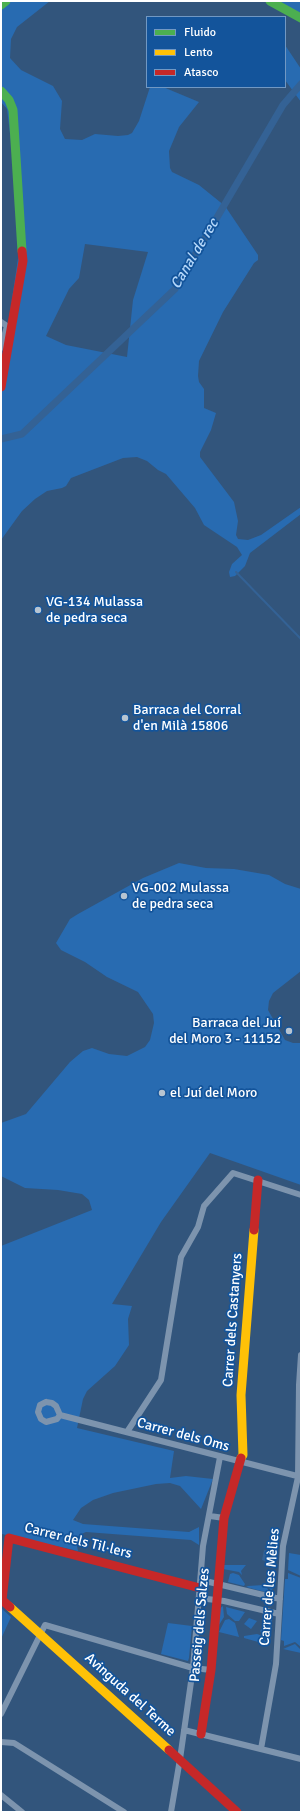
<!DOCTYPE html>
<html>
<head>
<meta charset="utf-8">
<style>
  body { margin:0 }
  #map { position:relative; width:302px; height:1813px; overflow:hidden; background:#32557c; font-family:Signika,sans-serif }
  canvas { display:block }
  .frame { position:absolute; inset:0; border:2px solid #fff; pointer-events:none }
  .legend { position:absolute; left:146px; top:16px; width:140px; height:72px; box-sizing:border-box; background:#13549b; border:1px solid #7198c3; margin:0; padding:5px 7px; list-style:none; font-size:12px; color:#fff }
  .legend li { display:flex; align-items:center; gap:8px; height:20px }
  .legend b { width:20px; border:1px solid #7198c3 }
</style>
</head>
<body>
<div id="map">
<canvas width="302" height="1813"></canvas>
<div class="frame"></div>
<ul class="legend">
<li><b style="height:5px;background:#4caf50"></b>Fluido</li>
<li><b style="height:5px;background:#ffc107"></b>Lento</li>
<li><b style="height:5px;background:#c62828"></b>Atasco</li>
</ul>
</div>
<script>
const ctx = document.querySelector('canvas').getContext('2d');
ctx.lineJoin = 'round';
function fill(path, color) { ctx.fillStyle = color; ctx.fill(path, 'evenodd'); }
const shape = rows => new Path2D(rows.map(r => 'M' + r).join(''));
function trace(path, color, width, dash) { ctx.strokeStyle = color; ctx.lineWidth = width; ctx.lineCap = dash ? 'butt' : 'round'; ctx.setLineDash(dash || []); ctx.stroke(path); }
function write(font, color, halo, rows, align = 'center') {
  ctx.font = font + ' Signika,sans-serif'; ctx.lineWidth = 3.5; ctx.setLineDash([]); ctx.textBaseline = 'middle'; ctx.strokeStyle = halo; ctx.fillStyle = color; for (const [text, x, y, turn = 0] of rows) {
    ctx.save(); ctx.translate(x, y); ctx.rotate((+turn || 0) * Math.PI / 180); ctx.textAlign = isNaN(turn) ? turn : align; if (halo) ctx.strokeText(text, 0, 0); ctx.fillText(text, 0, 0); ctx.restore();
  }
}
const green = shape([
  [1,1,50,1,17,27,11,39,10,58,21,70,53,86,62,101,60,129,65,139,82,140,95,134,118,136,128,135,132,133,139,121,150,87,163,87,199,102,179,127,169,151,170,168,172,172,199,185,225,206,258,255,258,260,254,263,223,312,199,361,198,376,199,382,204,389,204,408,216,413,211,430,200,452,200,457,234,502,238,521,236,535,238,539,248,540,261,535,301,507,301,514,250,553,245,566,235,576,230,577,229,572,232,564,242,555,237,547,204,525,195,508,166,474,158,470,147,461,137,457,123,458,71,478,66,486,62,488,47,491,35,499,22,511,1,540,1,350,5,345,22,232,7,109,1,102],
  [85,244,148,252,133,300,127,357,66,345,46,336,69,289,79,278],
  [276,1,301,1,301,14],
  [285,45,301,69,301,102,285,80],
  [179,863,206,868,234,869,269,875,285,884,301,889,301,971,273,993,269,1001,268,1010,285,1040,293,1043,301,1043,301,1185,210,1153,161,1222,112,1304,132,1306,128,1319,129,1345,115,1366,87,1391,83,1399,77,1428,174,1451,170,1478,186,1476,213,1479,201,1509,180,1486,170,1483,156,1484,113,1493,93,1500,81,1508,73,1520,83,1524,189,1532,199,1527,199,1545,191,1540,86,1532,79,1535,76,1541,78,1551,2,1534,1,1562,1,1246,92,1210,89,1200,82,1194,58,1190,25,1188,1,1176,1,1123,26,1114,70,1062,83,1051,92,1048,109,1054,127,1056,145,1047,150,1040,154,1023,153,1014,138,992,107,977,85,962,61,950,56,943,70,919,78,914,143,878],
  [289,1553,301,1555,301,1576,288,1570],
  [224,1565,246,1565,241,1571,242,1575,239,1572,223,1569],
  [273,1572,275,1572,274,1587,271,1591,266,1583],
  [233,1573,239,1575,245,1584,244,1586,228,1582,230,1574],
  [288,1573,301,1578,301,1647,295,1642,284,1646,284,1641,281,1640,285,1579,288,1579],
  [264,1585,268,1589,269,1593,246,1587,248,1586],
  [223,1606,224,1617,217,1628,219,1609],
  [226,1607,245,1612,239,1621,235,1621,227,1614],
  [1,1608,11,1617,1,1639],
  [249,1618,257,1621,251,1629,244,1624],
  [270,1618,272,1618,270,1641,260,1631],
  [229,1619,235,1623,239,1637,219,1632,225,1620],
  [168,1623,192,1626,189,1658,188,1661,161,1654],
  [257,1634,260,1635,269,1645,244,1638,244,1636],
  [295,1644,301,1650,301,1653,283,1649]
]);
const water = shape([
  [264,1550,269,1551,267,1562,262,1560]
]);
const stream = shape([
  [236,572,301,639]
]);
const canal = shape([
  [1,439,22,434,175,289,283,105,301,84]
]);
const street = shape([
  [1,322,7,326,1,348],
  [46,1402,52,1403,56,1406,60,1415,57,1419,46,1422,41,1419,38,1412,40,1405,46,1402],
  [60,1415,301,1477],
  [127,1432,161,1380,181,1257,198,1227,204,1206,233,1173,301,1195],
  [210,1516,224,1518],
  [201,1580,280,1599],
  [199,1598,224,1601,279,1614],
  [1,1714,45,1625,193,1668,211,1670],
  [184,1730,301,1759],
  [1,1742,14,1743,124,1812],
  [261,1749,276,1664,283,1546,298,1477,299,1385,301,1355],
  [1,1795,22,1812],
  [171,1812,180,1759,193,1668,203,1546,220,1457]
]);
const fast = shape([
  [270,1,301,18],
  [1,5,6,1],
  [1,91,9,100,13,110,22,251]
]);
const slow = shape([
  [241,1458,243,1455,241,1395,254,1230],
  [10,1607,169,1750]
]);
const jam = shape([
  [1,387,23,261,22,251],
  [254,1230,258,1180],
  [10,1607,2,1600,9,1538,200,1588],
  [201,1734,211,1670,224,1518,241,1458],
  [169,1750,237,1812]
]);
const markers = [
  [38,610,4,"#b7c4d1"],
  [125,718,4,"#b7c4d1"],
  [124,896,4,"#b7c4d1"],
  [289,1031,4,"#b7c4d1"],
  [162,1093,4,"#b7c4d1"]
];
const poiNames = [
  ["VG-134 Mulassa",46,602],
  ["de pedra seca",46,618],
  ["Barraca del Corral",133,710],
  ["d'en Milà 15806",133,726],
  ["VG-002 Mulassa",132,888],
  ["de pedra seca",132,904],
  ["Barraca del Juí",281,1023,"right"],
  ["del Moro 3 - 11152",281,1039,"right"],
  ["el Juí del Moro",170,1093]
];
const streetNames = [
  ["Carrer dels Castanyers",233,1320,-86],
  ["Carrer dels Oms",183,1435,15],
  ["Carrer dels Til·lers",78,1541,14],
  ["Carrer de les Mèlies",270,1587,-85],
  ["Passeig dels Salzes",200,1625,-85],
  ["Avinguda del Terme",130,1695,42]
];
const waterNames = [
  ["Canal de rec",195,254,-59]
];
fill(green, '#286bb1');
fill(water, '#346295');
trace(stream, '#346295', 2);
trace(canal, '#346295', 7);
trace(street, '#7d94ae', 6);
trace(fast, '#4caf50', 9);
trace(slow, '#ffc107', 9);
trace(jam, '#c62828', 9);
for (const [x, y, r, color] of markers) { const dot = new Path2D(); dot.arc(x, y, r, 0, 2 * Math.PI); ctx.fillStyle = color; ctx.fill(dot); trace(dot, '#13549b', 1.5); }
write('14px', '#fff', '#13549b', poiNames, 'left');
write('14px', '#fff', '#13549b', streetNames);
write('italic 15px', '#b4d7fa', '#13549b', waterNames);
</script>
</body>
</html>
